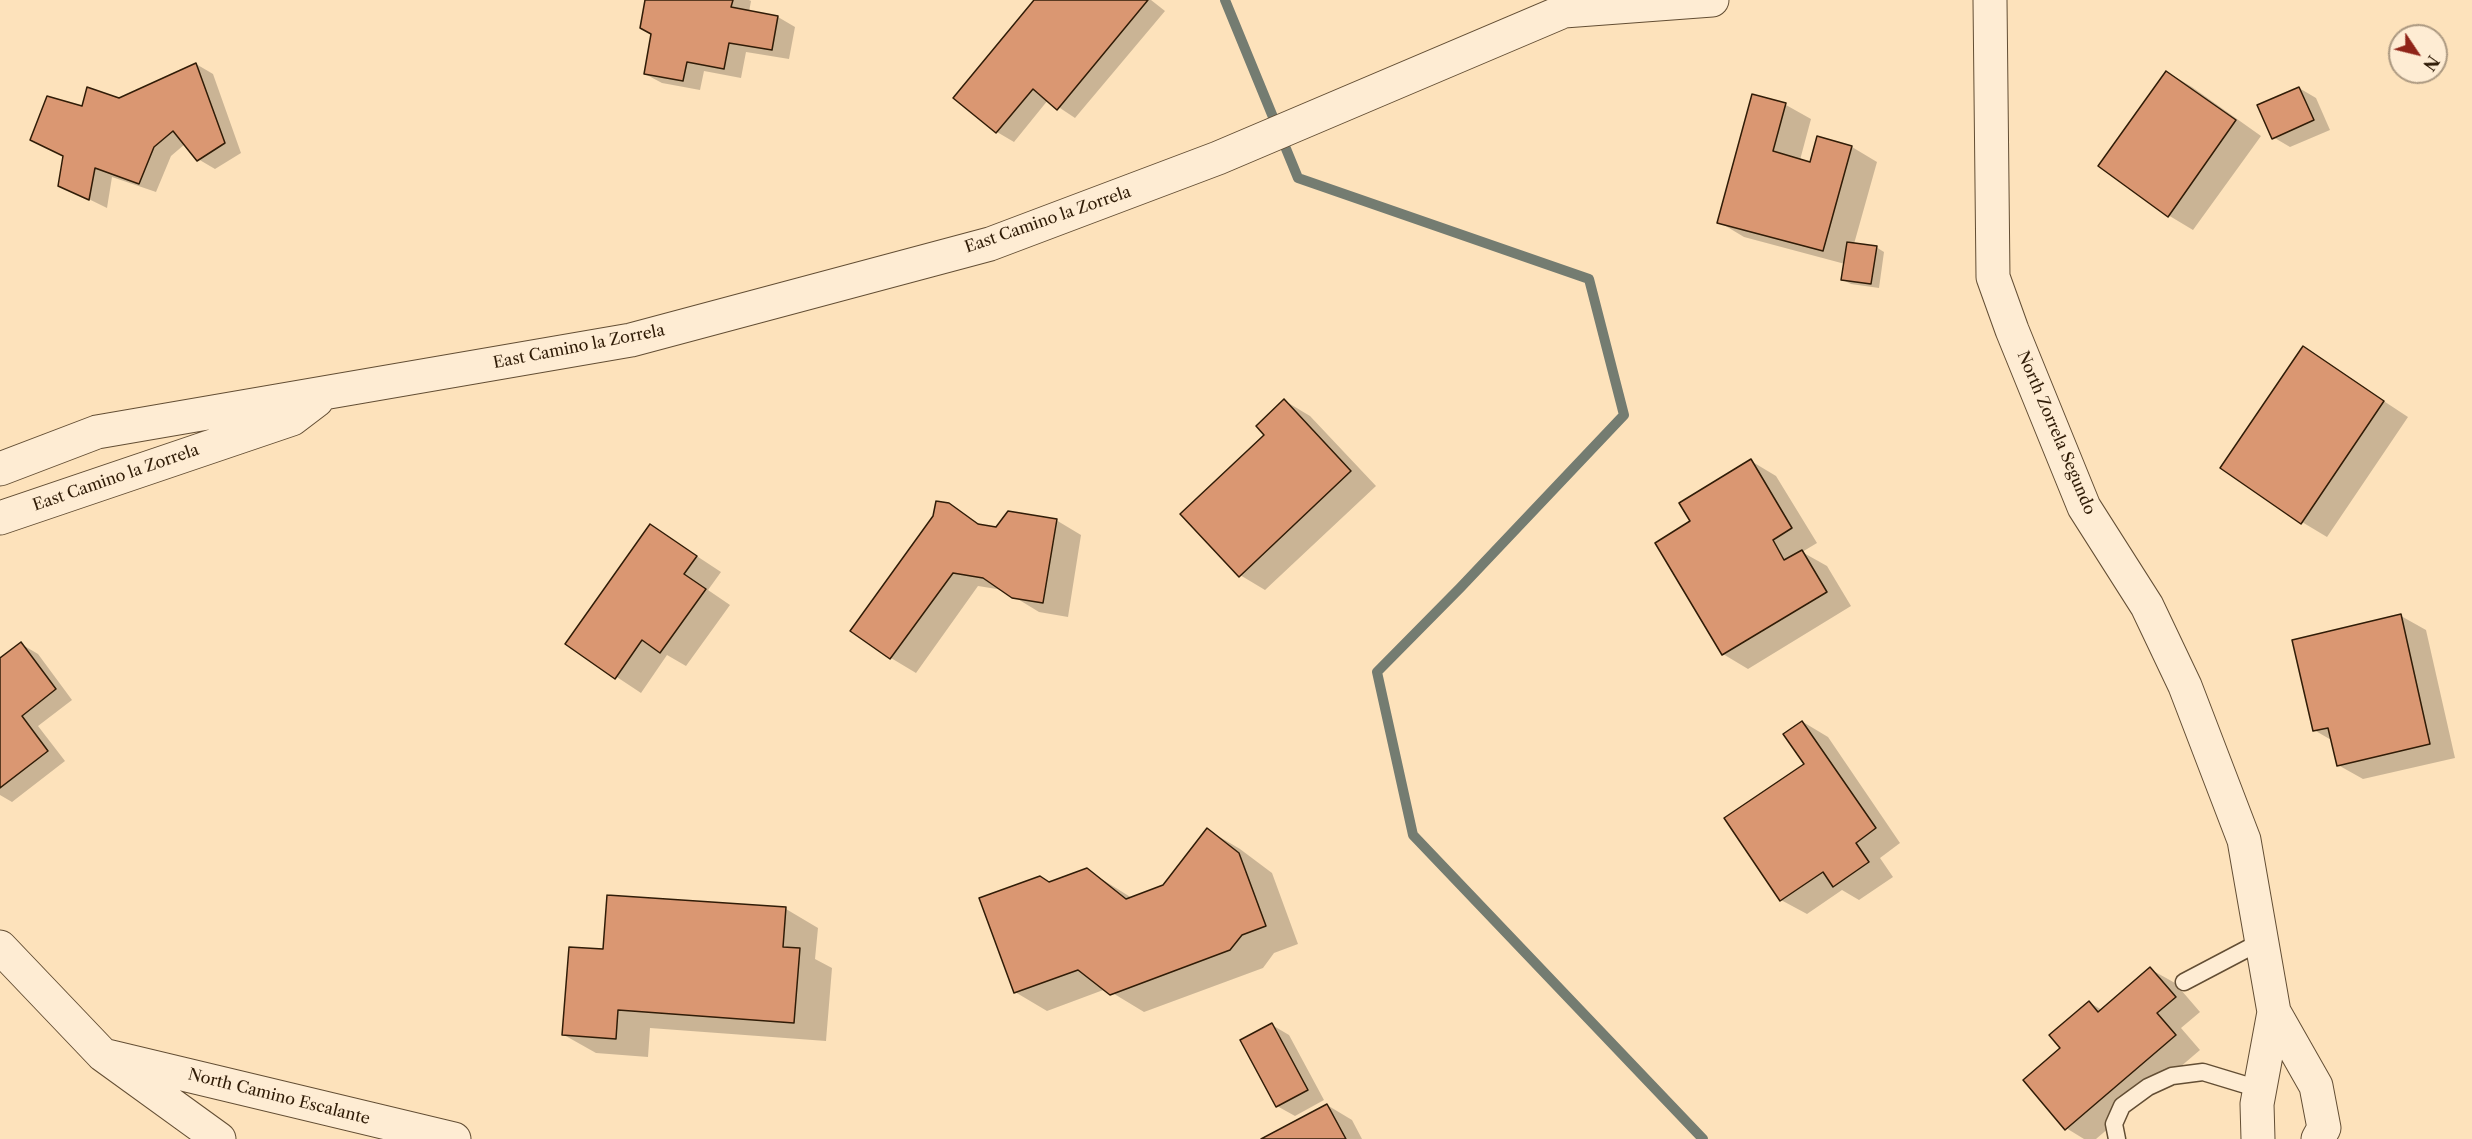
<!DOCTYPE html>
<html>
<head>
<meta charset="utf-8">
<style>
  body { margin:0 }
  #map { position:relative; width:2472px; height:1139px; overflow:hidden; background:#fde2bb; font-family:"Libre Caslon Text",serif }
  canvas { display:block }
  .north { position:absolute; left:2388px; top:24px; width:60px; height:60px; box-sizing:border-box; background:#feecd3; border:2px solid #ac9981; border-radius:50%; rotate:125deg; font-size:16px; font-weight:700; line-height:24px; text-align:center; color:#301c07 }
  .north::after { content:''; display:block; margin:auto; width:21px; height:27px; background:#8f2418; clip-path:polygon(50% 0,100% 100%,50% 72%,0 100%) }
</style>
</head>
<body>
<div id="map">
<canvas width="2472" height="1139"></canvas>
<div class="north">N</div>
</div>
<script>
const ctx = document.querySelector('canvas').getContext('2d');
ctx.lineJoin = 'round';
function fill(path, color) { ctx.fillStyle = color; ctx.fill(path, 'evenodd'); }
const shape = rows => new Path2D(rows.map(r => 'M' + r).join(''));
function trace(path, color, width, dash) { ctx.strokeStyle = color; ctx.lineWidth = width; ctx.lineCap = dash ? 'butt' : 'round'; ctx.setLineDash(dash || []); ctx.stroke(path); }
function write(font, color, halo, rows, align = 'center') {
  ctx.font = font + ' "Libre Caslon Text",serif'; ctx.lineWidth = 5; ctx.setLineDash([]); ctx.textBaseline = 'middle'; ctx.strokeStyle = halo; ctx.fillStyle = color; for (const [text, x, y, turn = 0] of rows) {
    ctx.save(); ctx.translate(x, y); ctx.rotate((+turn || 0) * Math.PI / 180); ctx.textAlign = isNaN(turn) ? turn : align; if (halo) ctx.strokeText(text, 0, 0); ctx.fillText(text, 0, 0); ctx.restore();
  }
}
const shadow = shape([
  [646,0,749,0,751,1,749,12,778,17,795,27,789,59,746,52,741,78,704,71,700,90,662,83,645,74,652,34],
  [1036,0,1151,0,1165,11,1075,118,1048,100,1014,142,997,132],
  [196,64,213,74,241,153,215,169,198,159,185,144,171,156,156,192,112,177,107,208,60,185,83,108,119,100],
  [2167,72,2192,87,2261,136,2193,230,2168,215],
  [2299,88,2316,98,2330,130,2290,147,2273,137],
  [1753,96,1786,105,1811,119,1800,160,1811,163,1818,138,1852,147,1877,162,1854,244,1876,247,1884,252,1879,288,1851,284,1843,280,1845,264,1744,237,1719,222],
  [2303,348,2408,417,2327,537,2302,522],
  [1285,401,1310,416,1376,486,1265,590,1240,575,1266,435],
  [1751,461,1776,476,1817,543,1802,552,1827,566,1851,606,1748,669,1723,654,1692,522],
  [949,505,984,527,997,529,1056,520,1081,535,1068,617,1039,612,1003,590,978,586,916,673,891,658],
  [651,526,721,572,708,590,730,605,686,666,667,655,641,693,567,644],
  [2401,616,2426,630,2455,758,2363,779,2338,765,2333,741,2314,730],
  [21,644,38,654,72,700,38,726,65,761,12,802,0,795,0,660],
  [1803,722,1828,737,1900,843,1880,858,1893,877,1859,900,1842,890,1807,914,1781,900,1806,765],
  [1208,830,1240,849,1272,873,1298,944,1274,953,1263,968,1144,1012,1106,989,1047,1011,1015,992,1051,883,1087,870,1132,898,1164,886],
  [786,909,818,928,815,959,832,968,826,1041,650,1028,648,1057,596,1053,564,1035],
  [2150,969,2175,983,2200,1012,2181,1028,2200,1050,2096,1139,2084,1139,2066,1128,2062,1048,2090,1003,2102,1010],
  [1272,1025,1289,1035,1324,1100,1295,1116,1277,1106],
  [1327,1105,1352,1120,1362,1139,1264,1139]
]);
const stream = shape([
  [1225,0,1298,178,1589,279,1624,415,1460,588,1377,672,1413,835,1703,1139]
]);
const building = shape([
  [645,0,733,0,731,7,778,16,772,50,729,43,724,69,687,62,683,81,644,74,651,34,640,28,645,0],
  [1034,0,1148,0,1057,110,1033,89,996,133,953,98,1034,0],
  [196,63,225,143,197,161,173,131,154,147,139,184,95,168,89,200,58,186,63,156,30,140,47,96,82,106,87,87,119,98,196,63],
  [2166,71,2236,120,2168,217,2098,166,2166,71],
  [2299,87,2314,120,2272,139,2257,105,2299,87],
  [1752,94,1786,103,1773,151,1810,162,1817,136,1852,146,1823,251,1717,223,1752,94],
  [1847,242,1877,246,1871,284,1841,280,1847,242],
  [2303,346,2384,401,2301,524,2220,468,2303,346],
  [1284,399,1351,471,1239,577,1180,514,1264,435,1256,426,1284,399],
  [1751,459,1792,528,1773,540,1784,560,1802,550,1827,592,1722,655,1655,543,1690,521,1679,503,1751,459],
  [936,501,949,503,978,524,996,527,1008,511,1057,519,1043,603,1012,598,983,578,953,573,890,659,850,631,933,516,936,501],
  [650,524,697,556,684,574,706,589,660,653,642,640,615,679,565,644,650,524],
  [2401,614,2430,744,2337,766,2328,728,2313,731,2292,640,2401,614],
  [21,642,56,689,22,716,48,751,0,788,0,658,21,642],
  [1802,721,1876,828,1856,843,1869,862,1833,887,1823,872,1780,901,1724,818,1804,764,1783,734,1802,721],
  [1207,828,1239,853,1266,926,1242,935,1230,950,1110,995,1078,970,1014,993,979,898,1040,876,1049,882,1087,868,1126,899,1163,885,1207,828],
  [607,895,786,907,783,947,800,948,794,1023,618,1010,616,1039,562,1035,569,947,603,949,607,895],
  [2150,967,2176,997,2157,1013,2176,1035,2065,1130,2023,1080,2060,1048,2049,1035,2089,1001,2098,1012,2150,967],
  [1272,1023,1308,1090,1276,1107,1240,1040,1272,1023],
  [1327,1104,1346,1139,1261,1139,1327,1104]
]);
const lane = shape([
  [2184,982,2262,941],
  [2117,1139,2114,1124,2122,1106,2148,1087,2172,1076,2203,1072,2259,1089]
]);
const street = shape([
  [1990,0,1993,277,2012,330,2084,507,2147,606,2185,686,2244,840,2274,1012,2316,1086,2324,1128,2318,1139],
  [0,469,97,432,631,340,990,244,1218,158,1564,11,1712,0],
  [0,518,292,419,317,400],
  [0,947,103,1055,219,1139],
  [103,1055,454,1139],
  [2258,1139,2257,1104,2274,1012]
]);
const streetNames = [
  ["East Camino la Zorrela",1048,220,-19],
  ["East Camino la Zorrela",579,347,-11],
  ["North Zorrela Segundo",2056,433,67],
  ["East Camino la Zorrela",116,478,-19],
  ["North Camino Escalante",279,1097,14]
];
fill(shadow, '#0003');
trace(stream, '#747c71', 10);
fill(building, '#da9772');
trace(building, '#301c07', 1.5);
trace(lane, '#634e34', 19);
trace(street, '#634e34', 35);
trace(lane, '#feecd3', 16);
trace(street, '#feecd3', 33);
write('16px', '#301c07', '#feecd3', streetNames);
</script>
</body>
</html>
